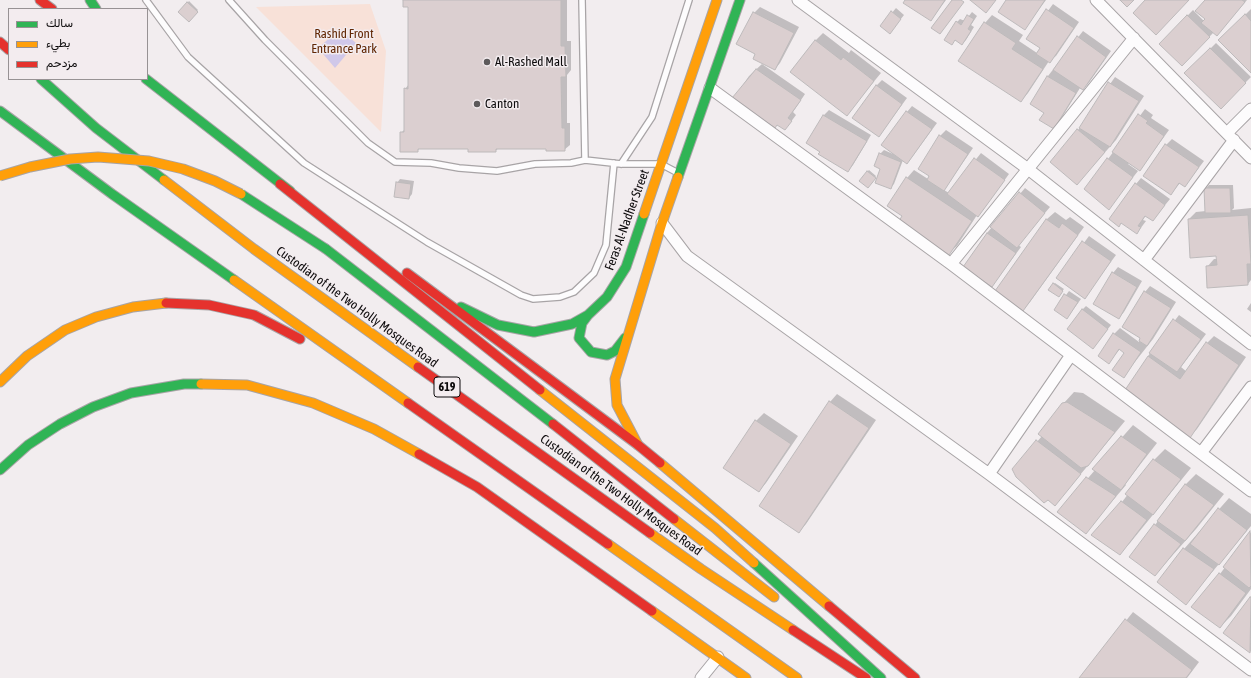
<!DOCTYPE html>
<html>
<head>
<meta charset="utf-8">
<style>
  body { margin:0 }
  #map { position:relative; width:1251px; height:678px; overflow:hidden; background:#f2edef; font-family:"Asap Condensed",Vazirmatn,sans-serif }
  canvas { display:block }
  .legend { position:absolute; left:8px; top:8px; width:140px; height:72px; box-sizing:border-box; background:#f3ecef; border:1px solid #979294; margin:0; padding:5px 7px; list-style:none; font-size:12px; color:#0d0b0c }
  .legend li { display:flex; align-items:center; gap:8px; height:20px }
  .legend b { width:20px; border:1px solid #979294 }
</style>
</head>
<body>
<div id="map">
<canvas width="1251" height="678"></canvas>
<ul class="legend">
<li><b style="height:5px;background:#30b455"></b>سالك</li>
<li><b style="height:5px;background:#ff9f0a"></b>بطيء</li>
<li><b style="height:5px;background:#e5322d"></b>مزدحم</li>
</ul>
</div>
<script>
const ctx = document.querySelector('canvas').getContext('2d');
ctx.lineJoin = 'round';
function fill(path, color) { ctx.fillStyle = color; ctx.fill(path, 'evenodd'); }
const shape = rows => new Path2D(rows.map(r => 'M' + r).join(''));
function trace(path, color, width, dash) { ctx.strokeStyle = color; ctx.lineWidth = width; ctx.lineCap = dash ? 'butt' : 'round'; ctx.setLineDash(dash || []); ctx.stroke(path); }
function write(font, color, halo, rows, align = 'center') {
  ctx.font = font + ' "Asap Condensed",sans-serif'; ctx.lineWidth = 3; ctx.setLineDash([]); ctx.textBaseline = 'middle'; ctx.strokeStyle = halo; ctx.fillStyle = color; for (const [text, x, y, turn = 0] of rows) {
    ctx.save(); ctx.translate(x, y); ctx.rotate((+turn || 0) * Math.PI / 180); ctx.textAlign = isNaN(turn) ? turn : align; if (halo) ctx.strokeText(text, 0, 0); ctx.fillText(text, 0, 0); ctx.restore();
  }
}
const green = shape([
  [370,4,386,51,381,132,256,7]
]);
const water = shape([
  [340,29,356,43,335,68,318,48]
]);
const shadow = shape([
  [404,0,567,0,567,41,571,41,571,70,567,75,567,123,570,123,570,145,564,150,547,148,499,148,495,151,469,148,420,148,417,151,401,133,405,129,405,89,409,84,409,6],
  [906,0,946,0,931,20],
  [1007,0,1046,0,1025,28],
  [1206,0,1247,0,1217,35,1214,32,1182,65,1160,44,1193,10,1204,21,1206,19],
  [189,1,198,10,189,20,180,12],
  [1053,4,1079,22,1056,56,1049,61,1028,93,1021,101,985,23,992,15,1023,35,1019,41,1037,53,1041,47,1028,38],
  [760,7,799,27,780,63,775,69,757,54,754,13],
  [896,8,904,15,893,29,881,26],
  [1251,9,1251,71,1220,40],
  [972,12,977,16,971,25,974,27,966,40,962,44,955,40,951,44,957,22,960,19,965,21],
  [1083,31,1111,51,1088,84,1082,89,1080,88,1059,122,1054,128,1045,113,1031,104,1048,76],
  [823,33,849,53,851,50,881,73,847,114,815,41],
  [1216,43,1251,77,1221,107,1186,73],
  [762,64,805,94,793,112,796,115,790,123,734,98,749,76],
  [1115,77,1144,96,1116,140,1082,178,1078,130],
  [882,80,907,98,879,136,876,86],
  [912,106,937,123,912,157,907,163,903,160,894,184,890,188,882,168,880,154,884,150,893,154,907,112],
  [1145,109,1153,115,1151,118,1169,130,1140,170,1129,163,1128,164,1138,171,1109,208,1108,159],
  [829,110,871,135,853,165,847,171,807,143,824,115],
  [946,130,973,148,944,190,949,193,981,153,1009,174,983,210,977,215,957,246,949,253,904,216,907,178,914,170,928,179,940,136],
  [1172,139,1204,161,1185,186,1180,183,1171,194,1166,145],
  [869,170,876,176,870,185,867,172],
  [1141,178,1170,199,1153,220,1146,215,1143,220,1146,221,1137,233,1122,222,1119,225,1136,184],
  [400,179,414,181,412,194,409,198,397,183],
  [1209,185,1233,185,1234,208,1232,210,1251,208,1251,280,1248,284,1207,267,1214,259,1218,259,1217,255,1189,219,1196,212,1206,211,1205,189],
  [1025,188,1050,207,1018,245,1021,247,992,286,964,266,987,233],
  [1055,212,1066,220,1070,217,1084,227,1030,302,1023,310,996,291,1047,219],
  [1089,236,1116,255,1085,297,1058,278],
  [1118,267,1142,281,1124,312,1119,318,1113,273],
  [1055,283,1064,289,1060,294,1053,284],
  [1150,286,1176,302,1153,339,1123,377,1125,352,1120,349,1109,362,1114,334,1120,328,1139,342,1142,338,1145,292],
  [1069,291,1081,299,1067,318,1055,310],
  [1251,303,1251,312,1247,309],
  [1086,306,1111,325,1096,344,1082,310],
  [1179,315,1206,334,1181,367,1187,372,1207,343,1214,336,1246,357,1197,429,1189,437,1148,356],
  [1074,392,1083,393,1125,421,1055,505,1013,470,1042,436,1063,404],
  [837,394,876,420,806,524,799,532,830,402],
  [764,413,798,436,766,483,759,491,725,468,756,421],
  [1133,425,1157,443,1125,484,1126,485,1086,532,1059,512,1095,470,1094,469],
  [1165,449,1191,468,1130,543,1119,554,1122,502,1154,460],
  [1196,474,1224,494,1196,529,1155,575,1155,525,1185,485],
  [1229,498,1251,514,1251,526,1186,603,1184,549],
  [1251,532,1251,589,1231,616,1220,627,1220,574],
  [1251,598,1251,651,1250,652,1225,632],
  [1133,612,1199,662,1187,678,1080,678]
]);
const building = shape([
  [403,0,561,0,561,46,565,46,566,77,561,77,562,128,565,128,565,151,546,151,546,149,496,149,496,152,468,152,468,149,418,149,418,152,400,152,400,132,404,132,404,88,408,89,408,7,403,7,403,0],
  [905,0,945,0,931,21,903,3,905,0],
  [952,0,961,0,964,2,940,34,931,28,952,0],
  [970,0,996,0,986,13,970,0],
  [1006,0,1045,0,1025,30,998,12,1006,0],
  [1120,0,1134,0,1127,7,1120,0],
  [1145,0,1189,0,1156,35,1133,13,1145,0],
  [1205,0,1242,0,1245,2,1217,36,1201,23,1205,19,1195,11,1205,0],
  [187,2,198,12,189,22,178,12,187,2],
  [1046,9,1074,28,1050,63,1036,54,1040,48,1026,39,1046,9],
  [891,11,901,19,890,34,880,26,891,11],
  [753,12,794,33,775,70,753,59,755,54,736,44,753,12],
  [1245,14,1251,21,1251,73,1218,40,1245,14],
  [967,15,974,19,968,29,971,31,962,45,955,40,952,45,944,40,956,21,961,25,967,15],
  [1187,15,1210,37,1182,66,1159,44,1187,15],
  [984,22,1016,43,1012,49,1043,69,1021,102,958,61,984,22],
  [1077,36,1106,57,1083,90,1053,70,1077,36],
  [815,40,841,60,843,57,874,81,847,116,790,72,815,40],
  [1210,48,1246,83,1221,109,1184,73,1210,48],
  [756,69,801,100,788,118,792,121,785,130,777,125,775,128,732,98,756,69],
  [1047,76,1076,93,1054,129,1039,120,1044,113,1030,104,1047,76],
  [1108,82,1139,101,1110,147,1079,128,1108,82],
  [876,85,902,104,879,137,852,118,876,85],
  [906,111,932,129,907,164,881,145,906,111],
  [1138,114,1148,121,1146,123,1164,136,1140,171,1112,152,1138,114],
  [823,115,867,141,848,172,818,154,820,152,806,143,823,115],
  [1077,129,1105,152,1077,185,1050,162,1077,129],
  [939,135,968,154,944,191,927,180,929,176,918,169,939,135],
  [1165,144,1199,167,1185,187,1179,183,1171,195,1143,176,1165,144],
  [879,153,901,162,891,189,875,183,880,169,874,166,879,153],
  [974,158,1005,180,978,217,947,194,974,158],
  [1107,158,1133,177,1109,210,1084,189,1107,158],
  [867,171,876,178,868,188,859,181,867,171],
  [906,177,972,221,949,255,899,221,902,216,887,206,906,177],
  [396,182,411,184,409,199,394,197,396,182],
  [1135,183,1165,205,1153,221,1145,216,1138,226,1141,227,1137,234,1121,223,1119,227,1109,219,1135,183],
  [1204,188,1230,188,1231,213,1205,213,1204,188],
  [1019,192,1045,213,1017,248,990,227,1019,192],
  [1248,215,1251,264,1247,264,1248,285,1207,288,1206,266,1217,265,1216,256,1190,258,1188,219,1248,215],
  [1046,219,1059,228,1062,223,1078,235,1023,311,995,291,1046,219],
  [987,233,1016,253,992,287,963,267,987,233],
  [1082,241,1111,261,1085,299,1056,278,1082,241],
  [1112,272,1137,287,1119,319,1093,304,1112,272],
  [1053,283,1063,291,1059,297,1048,290,1053,283],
  [1144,291,1171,308,1147,346,1139,341,1140,338,1122,327,1144,291],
  [1064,294,1078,302,1067,319,1054,310,1064,294],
  [1082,309,1108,329,1093,349,1067,329,1082,309],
  [1173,319,1201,339,1177,372,1149,353,1173,319],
  [1113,333,1141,352,1124,378,1112,370,1124,353,1119,349,1109,364,1098,356,1113,333],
  [1206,342,1239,365,1190,438,1123,393,1148,356,1180,379,1206,342],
  [829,401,869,428,799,533,759,506,829,401],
  [1067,402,1115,432,1088,466,1081,468,1038,434,1062,403,1067,402],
  [755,420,791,444,759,492,723,468,755,420],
  [1121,436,1147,454,1121,490,1092,469,1121,436],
  [1036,440,1081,474,1055,506,1048,500,1044,503,1016,477,1012,469,1036,440],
  [1153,459,1181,479,1153,515,1125,494,1153,459],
  [1086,477,1116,496,1086,534,1057,512,1086,477],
  [1185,484,1214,505,1185,541,1157,521,1185,484],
  [1121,501,1147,520,1120,555,1091,535,1121,501],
  [1218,508,1247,530,1219,565,1190,544,1218,508],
  [1154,524,1181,544,1155,576,1129,557,1154,524],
  [1250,531,1251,586,1249,588,1223,567,1250,531],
  [1183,548,1214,569,1186,605,1157,582,1183,548],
  [1219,573,1246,593,1220,628,1191,607,1219,573],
  [1250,597,1251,597,1250,653,1223,633,1250,597],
  [1125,619,1192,670,1186,678,1079,678,1125,619]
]);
const lane = shape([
  [146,0,188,57,304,163,427,242,521,295,533,299,560,297,574,292,594,273,606,245,614,163],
  [229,0,265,40,368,143,395,162,431,163,459,168,497,171,535,164,571,163,585,160,621,164,661,164,678,173],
  [582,0,585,160],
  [621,164,652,117,689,0]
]);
const street = shape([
  [798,0,1028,169,1251,344],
  [1096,0,1251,158],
  [710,88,951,264,1251,491],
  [1227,133,1251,109],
  [662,223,687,256,989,474,1251,670],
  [1144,260,1234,140],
  [951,264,1134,38],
  [1201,453,1251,387],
  [989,474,1071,355],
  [701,678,718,657]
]);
const fast = shape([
  [90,0,96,9],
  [41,79,96,128,164,180],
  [146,79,290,191],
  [0,111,112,194,234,280],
  [678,177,740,0],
  [326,249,553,424],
  [461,307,498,325,534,332,572,324,588,315,607,297,626,267,644,214],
  [588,315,582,323,579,338,591,352,607,355,615,351,625,338],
  [0,470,28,445,60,424,93,407,131,393,184,384,201,384],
  [754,563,881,678]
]);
const slow = shape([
  [164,180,254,249,418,367],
  [644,214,717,0],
  [234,280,408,403],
  [0,382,27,356,65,330,96,317,133,307,166,303],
  [201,384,247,385,313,403,374,429,419,454],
  [540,390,715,528,754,563],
  [638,445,617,405,615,379,662,223,678,177],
  [660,463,829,606],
  [674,519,774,597],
  [650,533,701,569,793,630],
  [608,544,797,678],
  [652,611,746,678]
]);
const jam = shape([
  [40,0,52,9],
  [0,42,9,50],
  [280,184,540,390],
  [407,273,638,445,660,463],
  [166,303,209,305,254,315,300,339],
  [418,367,650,533],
  [408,403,608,544],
  [553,424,674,519],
  [419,454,477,487,652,611],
  [829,606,915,678],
  [793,630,866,678]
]);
const fastBridge = shape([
  [241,194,326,249]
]);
const slowBridge = shape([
  [0,176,30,167,70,159,98,157,149,161,183,169,215,181,241,194]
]);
const markers = [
  [487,62,4,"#5d5a5b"],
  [477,104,4,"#5d5a5b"]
];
const shields = [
  [447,387,26]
];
const shieldNames = [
  ["619",447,387]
];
const parkNames = [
  ["Rashid Front",344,34],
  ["Entrance Park",344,49]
];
const poiNames = [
  ["Al-Rashed Mall",495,62],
  ["Canton",485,104]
];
const streetNames = [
  ["Feras Al-Nadher Street",627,220,-70],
  ["Custodian of the Two Holly Mosques Road",357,307,36],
  ["Custodian of the Two Holly Mosques Road",621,495,36]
];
fill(green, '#f8e1d8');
fill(water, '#d0c8e9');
fill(shadow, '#0003');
fill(building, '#dbcfd0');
trace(building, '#bdbabb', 1);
trace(lane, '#a8a4a6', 8);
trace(street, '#a8a4a6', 13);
trace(fast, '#a8a4a6', 11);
trace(slow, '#a8a4a6', 11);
trace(jam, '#a8a4a6', 11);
trace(lane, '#fdfcfd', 5.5);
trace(street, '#fdfcfd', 11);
trace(fast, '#30b455', 9);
trace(slow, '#ff9f0a', 9);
trace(jam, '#e5322d', 9);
trace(fastBridge, '#a8a4a6', 11, []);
trace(slowBridge, '#a8a4a6', 11, []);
trace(fastBridge, '#30b455', 9);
trace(slowBridge, '#ff9f0a', 9);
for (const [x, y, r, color] of markers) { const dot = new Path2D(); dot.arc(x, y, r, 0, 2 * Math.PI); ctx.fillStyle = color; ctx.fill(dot); trace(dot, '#f3ecef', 1.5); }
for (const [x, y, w] of shields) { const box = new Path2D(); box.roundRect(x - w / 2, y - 10, w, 20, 3); ctx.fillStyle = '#f3ecef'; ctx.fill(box); trace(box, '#0d0b0c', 1); }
write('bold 12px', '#0d0b0c', null, shieldNames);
write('13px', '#622704', '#f3ecef', parkNames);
write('13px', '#0d0b0c', '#f3ecef', poiNames, 'left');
write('13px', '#0d0b0c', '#f3ecef', streetNames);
</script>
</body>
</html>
